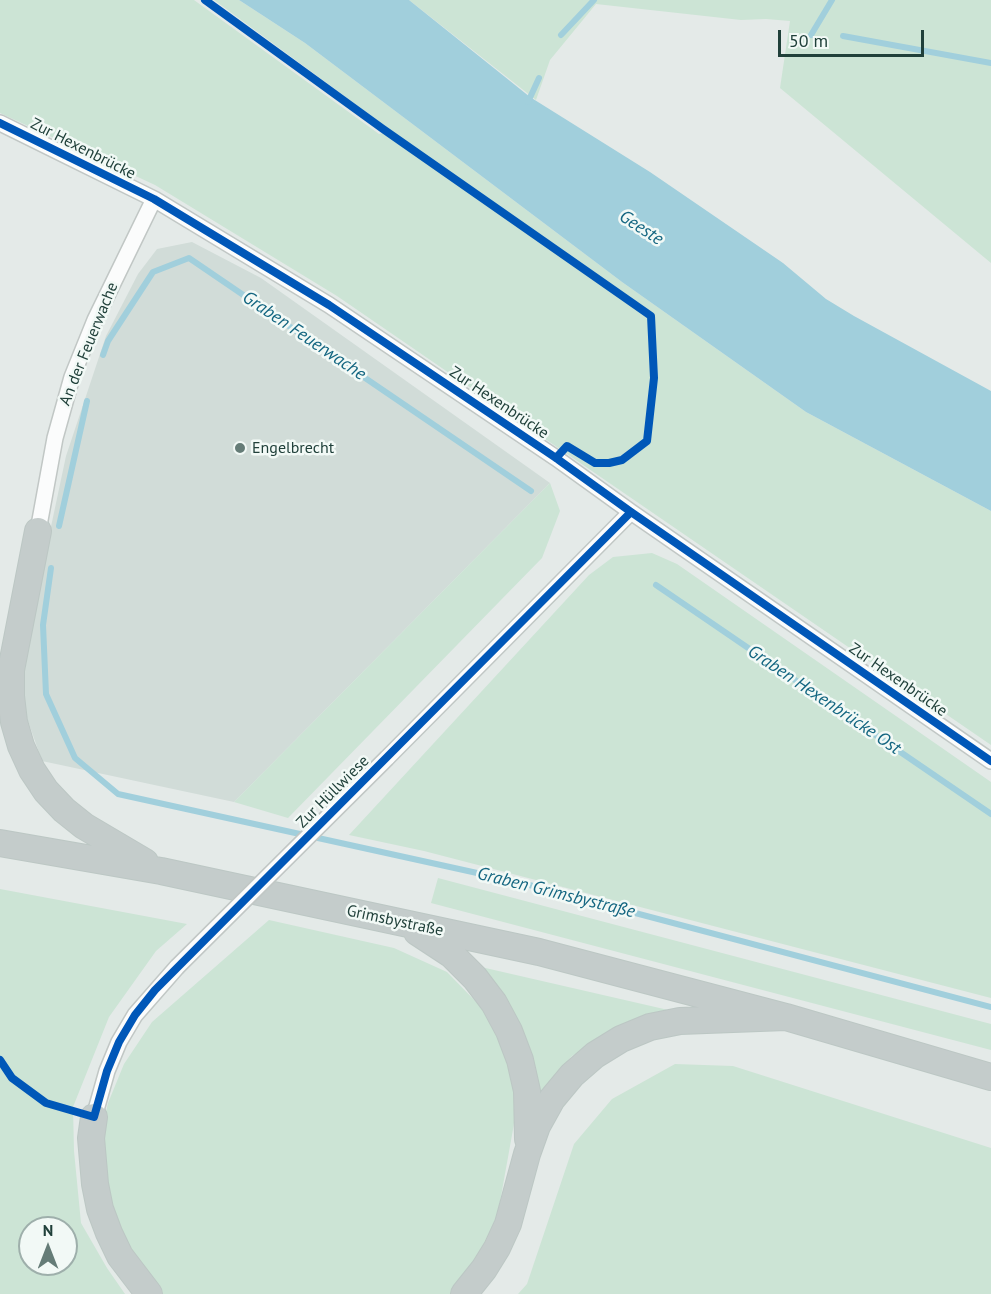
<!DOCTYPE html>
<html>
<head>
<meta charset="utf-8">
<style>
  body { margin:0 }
  #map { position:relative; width:991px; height:1294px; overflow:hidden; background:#e4eae8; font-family:"PT Sans",sans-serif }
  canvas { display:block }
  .north { position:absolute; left:18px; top:1216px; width:60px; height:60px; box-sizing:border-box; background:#f2f9f6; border:2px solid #9eafab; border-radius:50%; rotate:0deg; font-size:16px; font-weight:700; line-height:24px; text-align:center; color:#20403a }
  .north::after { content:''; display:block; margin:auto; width:21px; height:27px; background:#657c77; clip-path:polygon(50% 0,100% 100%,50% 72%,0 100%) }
  .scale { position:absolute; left:778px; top:30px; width:146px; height:27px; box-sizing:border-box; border:3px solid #20403a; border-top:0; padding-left:8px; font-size:18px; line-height:21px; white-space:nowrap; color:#20403a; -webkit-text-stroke:4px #f2f9f6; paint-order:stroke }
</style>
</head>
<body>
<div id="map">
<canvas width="991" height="1294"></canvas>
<div class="north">N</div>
<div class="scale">50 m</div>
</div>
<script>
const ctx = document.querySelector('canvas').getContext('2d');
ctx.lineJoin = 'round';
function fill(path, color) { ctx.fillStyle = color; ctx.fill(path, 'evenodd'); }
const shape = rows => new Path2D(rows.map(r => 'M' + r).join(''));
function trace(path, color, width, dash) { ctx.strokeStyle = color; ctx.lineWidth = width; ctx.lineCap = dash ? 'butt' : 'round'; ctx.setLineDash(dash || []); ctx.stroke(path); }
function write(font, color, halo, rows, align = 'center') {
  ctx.font = font + ' "PT Sans",sans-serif'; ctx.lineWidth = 5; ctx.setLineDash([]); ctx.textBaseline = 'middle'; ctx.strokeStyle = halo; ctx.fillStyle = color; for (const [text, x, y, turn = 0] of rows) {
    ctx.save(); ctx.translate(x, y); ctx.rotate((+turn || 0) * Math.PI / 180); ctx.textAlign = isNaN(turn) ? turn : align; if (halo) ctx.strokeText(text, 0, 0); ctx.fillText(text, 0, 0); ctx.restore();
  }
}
const built = shape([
  [192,242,261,278,550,483,234,802,42,761,22,704,28,635,66,456,106,336,138,274,157,249]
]);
const green = shape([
  [0,0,194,0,379,134,392,131,214,0,239,0,305,43,622,282,806,412,991,511,991,745,337,296,155,185,0,113],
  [409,0,991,0,991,263,780,88,790,21,766,19,741,20,596,4,550,60,536,100],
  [550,483,560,511,542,558,288,818,234,802],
  [652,553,677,564,991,782,991,998,424,851,349,835,589,575,613,557],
  [438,878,991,1024,991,1050,431,903],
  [0,889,187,924,156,951,109,1017,73,1107,74,1151,81,1223,107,1268,125,1294,0,1294],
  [30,1228,66,1228,66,1264,30,1264],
  [269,920,394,948,447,972,483,1009,510,1060,517,1107,498,1213,478,1259,450,1294,163,1294,127,1248,106,1192,99,1141,108,1103,124,1064,152,1022],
  [468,964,677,1012,635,1019,572,1056,552,1079,537,1107],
  [675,1064,733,1066,991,1148,991,1294,518,1294,527,1284,574,1144,612,1099]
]);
const water = shape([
  [239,0,409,0,530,97,650,172,783,263,826,299,854,316,991,391,991,511,806,412,622,282,305,43]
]);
const stream = shape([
  [561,35,594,0],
  [811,35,832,0],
  [843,36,991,63],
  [528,102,539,78],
  [103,355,108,341,153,272,189,258,531,491],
  [59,526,87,401],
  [51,568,43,625,46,694,75,758,118,794,518,882,991,1007],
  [656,585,991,814]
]);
const minor = shape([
  [0,123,154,199,329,305,556,458,631,512,991,761],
  [38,531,55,438,72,377,95,320,154,199],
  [387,758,631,512],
  [94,1117,107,1071,119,1042,135,1015,177,967]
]);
const trunk = shape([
  [38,531,11,670,11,696,14,722,21,746,32,770,46,791,64,810,84,826,145,862],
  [0,843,161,871,539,952,786,1017],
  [417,932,452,955,475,978,494,1003,509,1031,520,1060,527,1091,528,1139],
  [94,1117,91,1138,95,1184,100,1209,109,1233,120,1256,149,1294],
  [464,1294,484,1269,497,1248,508,1224,527,1154,537,1126,552,1099,572,1075,595,1055,621,1039,650,1027,680,1021,786,1017,991,1077]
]);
const minorBridge = shape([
  [177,967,387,758]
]);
const cycleway = shape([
  [205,0,383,129,651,316,654,378,647,441,622,460,609,463,595,463,567,446,556,458],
  [0,123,154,199,329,305,556,458,631,512,991,761],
  [0,1060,12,1078,46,1103,94,1117,107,1071,119,1042,135,1015,155,990,631,512]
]);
const markers = [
  [240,448,6,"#657c77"]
];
const streetNames = [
  ["Zur Hexenbrücke",83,149,27],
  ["An der Feuerwache",89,344,-68],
  ["Zur Hexenbrücke",499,403,34],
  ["Zur Hexenbrücke",898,680,35],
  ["Zur Hüllwiese",333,792,-45],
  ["Grimsbystraße",395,921,12]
];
const poiNames = [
  ["Engelbrecht",252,448]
];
const waterNames = [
  ["Geeste",641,228,33],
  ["Graben Feuerwache",304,336,34],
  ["Graben Hexenbrücke Ost",824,700,34],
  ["Graben Grimsbystraße",556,893,14]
];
fill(built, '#d1dcd8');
fill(green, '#cce4d5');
fill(water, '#a1cfdc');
trace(stream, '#a1cfdc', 6);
trace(minor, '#c1c7c5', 18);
trace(trunk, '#bcc7c4', 28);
trace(minor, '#fbfcfc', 15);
trace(trunk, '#c4cccb', 26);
trace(minorBridge, '#c1c7c5', 18, []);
trace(minorBridge, '#fbfcfc', 15);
trace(cycleway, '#0057b8', 8);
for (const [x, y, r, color] of markers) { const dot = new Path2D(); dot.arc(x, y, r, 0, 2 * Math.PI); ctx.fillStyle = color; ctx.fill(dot); trace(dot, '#f2f9f6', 2); }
write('16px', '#20403a', '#f2f9f6', streetNames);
write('16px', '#20403a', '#f2f9f6', poiNames, 'left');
write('italic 18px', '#146681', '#f2f9f6', waterNames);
</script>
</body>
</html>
